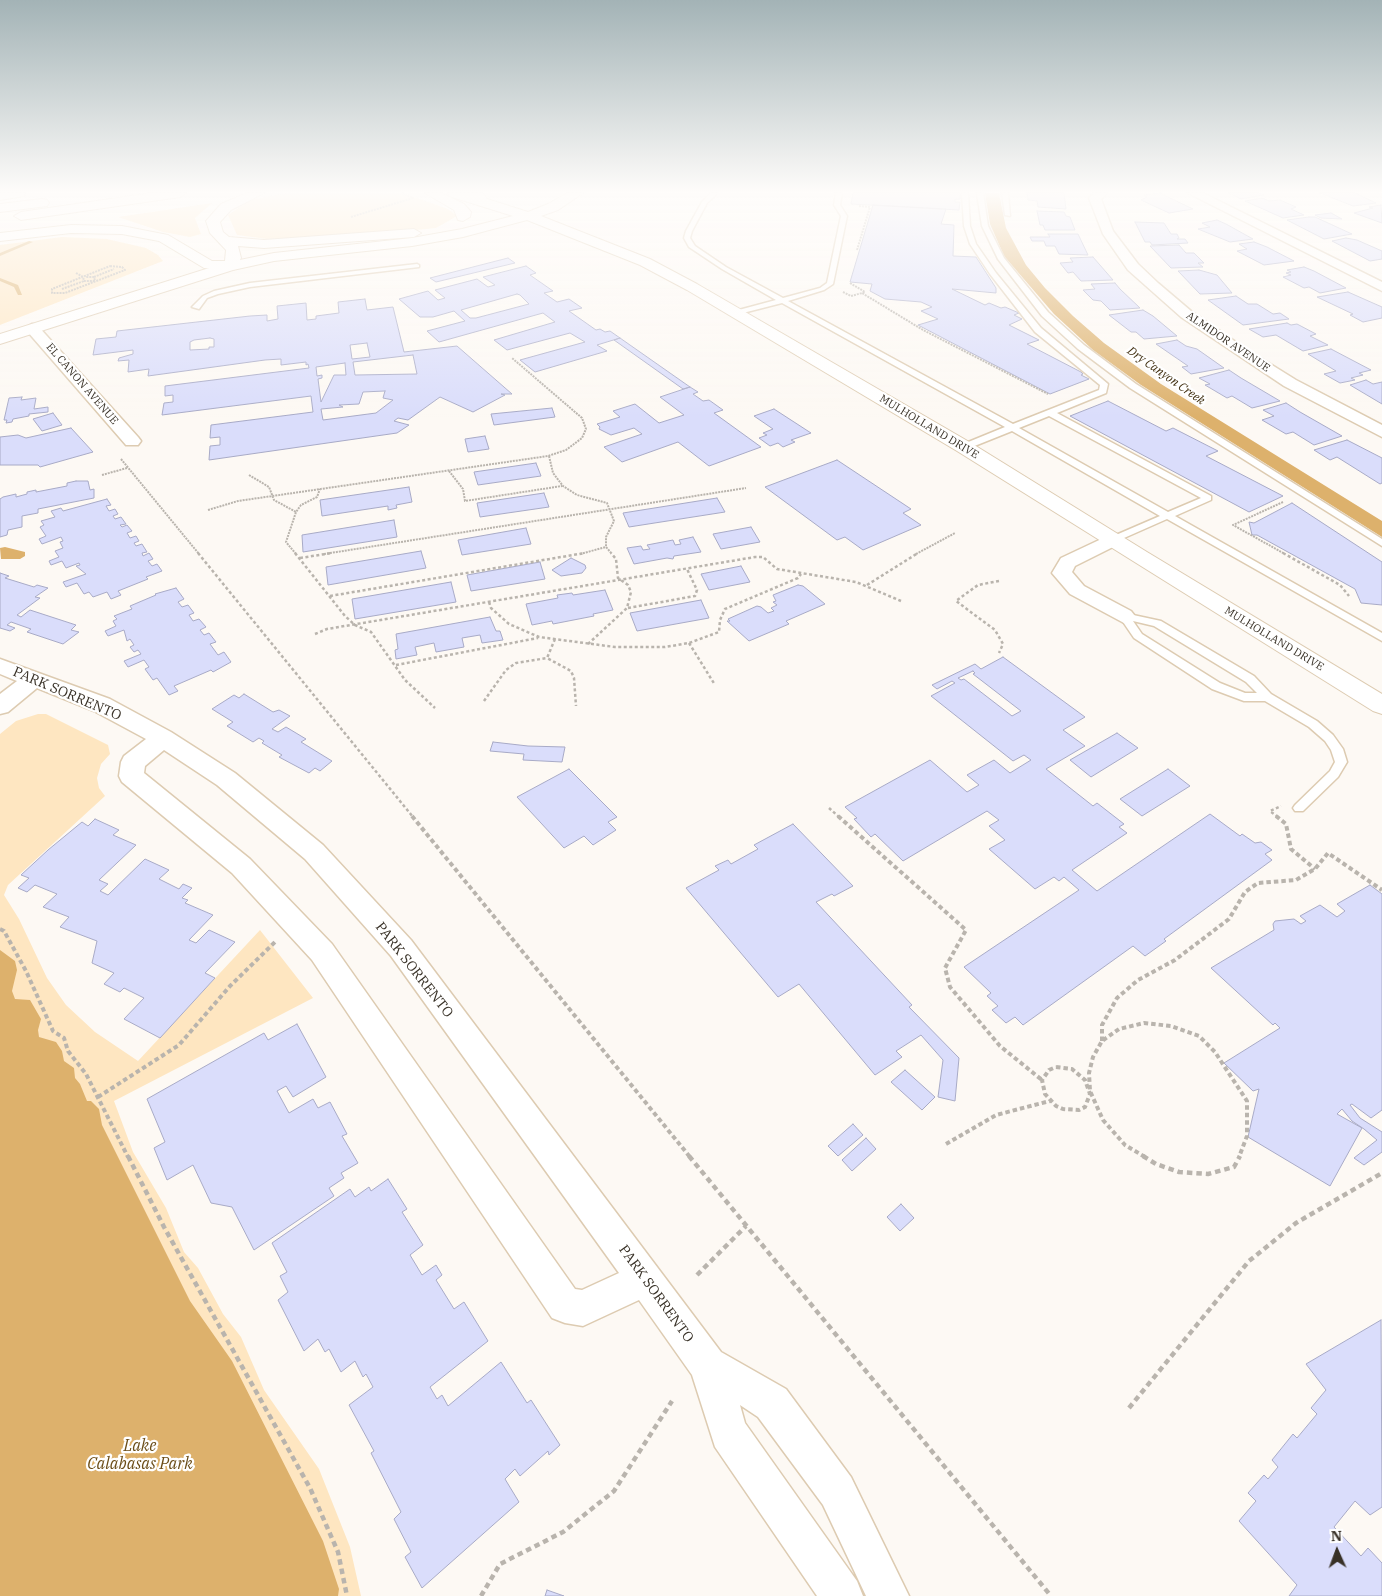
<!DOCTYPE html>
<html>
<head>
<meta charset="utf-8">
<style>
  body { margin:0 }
  #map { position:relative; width:1382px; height:1596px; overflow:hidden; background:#fdf9f4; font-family:"IBM Plex Serif",serif }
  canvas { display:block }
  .north { position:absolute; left:1312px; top:1526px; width:50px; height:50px; -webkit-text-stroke:4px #fff; paint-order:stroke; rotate:358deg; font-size:14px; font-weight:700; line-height:20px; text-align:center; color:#383127 }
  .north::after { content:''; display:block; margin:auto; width:18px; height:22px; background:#383127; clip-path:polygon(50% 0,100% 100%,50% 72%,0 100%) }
</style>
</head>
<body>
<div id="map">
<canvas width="1382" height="1596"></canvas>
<div class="north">N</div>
</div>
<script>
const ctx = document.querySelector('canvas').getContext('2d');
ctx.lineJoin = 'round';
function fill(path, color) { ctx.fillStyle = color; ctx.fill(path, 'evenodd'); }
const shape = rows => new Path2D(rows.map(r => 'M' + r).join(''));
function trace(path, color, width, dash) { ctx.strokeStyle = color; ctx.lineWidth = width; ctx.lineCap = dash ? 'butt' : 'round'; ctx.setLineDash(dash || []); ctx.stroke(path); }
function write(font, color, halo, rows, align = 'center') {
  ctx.font = font + ' "IBM Plex Serif",serif'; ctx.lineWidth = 4.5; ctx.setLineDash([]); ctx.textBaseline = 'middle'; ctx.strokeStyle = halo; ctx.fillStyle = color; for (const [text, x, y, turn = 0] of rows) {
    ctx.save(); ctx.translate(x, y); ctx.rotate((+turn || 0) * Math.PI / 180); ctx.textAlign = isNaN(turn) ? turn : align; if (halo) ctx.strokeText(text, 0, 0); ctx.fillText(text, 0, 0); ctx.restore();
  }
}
const green = shape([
  [286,193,403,193,448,209,457,216,436,228,386,233,267,239,237,235,228,215,250,200],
  [212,203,195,218,201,234,190,237,163,232,118,217],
  [62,237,107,239,146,248,158,255,163,261,0,325,0,245],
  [38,714,46,714,108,745,110,754,101,764,97,778,99,788,105,796,8,885,4,895,19,919,47,978,66,1005,95,1032,138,1061,260,930,313,998,114,1101,133,1152,166,1208,184,1252,198,1268,223,1314,241,1337,264,1390,319,1469,350,1547,361,1596,0,1596,0,734,16,721]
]);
const water = shape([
  [985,193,999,193,1006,228,1026,265,1045,288,1073,316,1104,343,1161,384,1382,521,1382,537,1141,385,1093,350,1054,314,1004,256,990,224],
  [5,547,25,552,25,556,20,559,1,559,0,548],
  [0,950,15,961,17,970,12,991,15,999,30,1000,41,1019,38,1030,39,1037,56,1042,62,1051,64,1061,74,1068,75,1078,80,1084,87,1101,91,1101,99,1109,102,1125,190,1301,232,1361,323,1541,339,1589,338,1596,0,1596]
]);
const stream = shape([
  [29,241,33,242,0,256,0,253,29,241],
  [0,278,18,285,22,295,18,295,14,287,0,281,0,278]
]);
const building = shape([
  [853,193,960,193,960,199,955,199,955,202,960,202,959,210,851,204,853,193],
  [1027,193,1064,193,1066,209,1038,207,1037,201,1028,200,1027,193],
  [1160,193,1168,197,1193,209,1169,213,1141,200,1147,197,1144,195,1160,193],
  [1229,193,1259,193,1264,195,1241,199,1229,193],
  [1320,193,1355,193,1376,203,1353,206,1320,193],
  [1262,198,1269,201,1280,200,1296,207,1291,209,1304,215,1283,218,1245,201,1262,198],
  [873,205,946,209,941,224,954,225,953,256,976,257,996,288,996,293,952,289,985,305,989,303,1001,308,1005,307,1019,313,1014,315,1022,319,1009,325,1039,340,1027,344,1081,372,1083,374,1081,375,1089,379,1050,394,918,325,938,319,921,311,932,307,921,302,885,299,870,291,872,284,850,282,873,205],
  [1381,205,1382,223,1354,213,1373,208,1369,207,1381,205],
  [1037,211,1064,212,1066,216,1070,217,1075,230,1045,230,1043,225,1040,225,1037,211],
  [1331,213,1342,219,1321,218,1315,215,1331,213],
  [1309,217,1315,217,1352,234,1324,239,1287,220,1309,217],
  [1217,220,1226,224,1253,239,1230,242,1198,229,1210,227,1202,223,1217,220],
  [1135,222,1164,223,1171,234,1177,234,1179,238,1177,239,1185,239,1188,243,1152,245,1150,242,1145,242,1135,222],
  [1048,234,1078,234,1088,255,1059,254,1055,246,1046,246,1044,241,1032,241,1030,237,1050,237,1048,234],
  [1346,238,1357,240,1382,251,1382,259,1370,261,1332,241,1346,238],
  [1254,242,1267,247,1294,261,1264,265,1237,251,1247,249,1239,244,1254,242],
  [1179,245,1186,253,1194,253,1204,263,1198,263,1203,267,1171,268,1150,246,1179,245],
  [1093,257,1113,280,1081,281,1073,272,1068,273,1060,263,1073,262,1070,258,1093,257],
  [508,258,515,263,436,282,430,278,508,258],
  [526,266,536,273,530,275,553,291,544,293,557,302,569,299,582,308,569,311,596,330,600,329,605,332,610,331,620,338,597,345,607,351,535,372,520,360,585,342,570,333,507,350,494,340,555,322,543,313,439,342,427,331,465,321,454,311,433,317,420,317,399,299,428,291,438,300,445,298,435,290,477,279,488,287,495,285,483,277,526,266],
  [517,294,520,295,529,304,476,318,470,318,461,310,517,294],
  [1304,267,1314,271,1346,288,1320,293,1309,287,1304,288,1283,277,1291,275,1286,273,1291,272,1287,270,1304,267],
  [1199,270,1217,275,1232,293,1200,294,1178,271,1199,270],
  [1115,283,1120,289,1140,308,1110,310,1101,301,1093,300,1083,290,1095,289,1091,284,1115,283],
  [1348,292,1382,307,1382,318,1363,322,1350,315,1353,314,1317,297,1348,292],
  [1236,296,1248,304,1257,304,1273,314,1280,313,1289,319,1243,325,1208,300,1236,296],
  [365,299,367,310,393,307,404,352,457,346,512,394,501,394,505,395,473,412,440,397,408,420,398,418,394,421,409,425,397,433,209,460,210,446,220,445,220,437,210,438,211,425,313,412,311,396,162,415,164,403,173,402,173,395,165,396,165,386,309,368,308,364,306,365,306,362,281,365,281,359,265,360,148,376,149,369,128,372,129,360,118,361,119,358,133,354,133,350,93,355,96,339,116,337,117,331,250,316,267,315,267,321,278,319,277,306,306,303,307,320,316,319,316,316,339,313,338,302,365,299],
  [210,338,214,339,214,347,209,347,209,349,190,350,190,342,194,340,210,338],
  [367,343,370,357,352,359,350,345,367,343],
  [413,355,417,374,355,375,353,362,413,355],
  [345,363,346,375,334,375,321,402,318,379,322,378,322,375,317,376,316,367,345,363],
  [385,391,383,398,393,400,376,413,323,420,321,409,343,407,339,405,359,404,363,392,385,391],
  [1143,310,1153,316,1177,336,1144,339,1136,332,1131,332,1109,315,1143,310],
  [1287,323,1291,325,1297,324,1316,334,1310,336,1328,345,1303,351,1276,335,1263,337,1249,329,1287,323],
  [620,338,690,387,683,389,614,340,620,338],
  [1177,340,1186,346,1197,349,1224,368,1191,374,1182,367,1188,366,1156,344,1177,340],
  [1331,349,1371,370,1359,373,1363,375,1351,378,1355,380,1340,383,1324,374,1336,371,1308,354,1331,349],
  [1229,370,1241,378,1280,401,1252,408,1232,396,1227,398,1205,385,1210,384,1199,378,1229,370],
  [1366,380,1373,384,1382,382,1382,404,1350,385,1366,380],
  [690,387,698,392,693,394,703,401,709,400,723,410,714,413,761,447,709,466,678,442,622,462,604,447,642,434,634,428,611,435,599,429,600,427,597,424,620,417,613,411,635,404,659,423,684,415,660,397,690,387],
  [22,397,21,400,36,398,34,409,48,407,48,412,29,414,29,416,13,419,12,422,6,423,7,420,4,420,9,398,22,397],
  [1108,401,1166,431,1173,428,1218,451,1206,456,1283,496,1249,512,1070,416,1108,401],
  [1286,403,1300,412,1342,436,1314,445,1293,432,1286,434,1262,420,1274,416,1263,410,1286,403],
  [552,408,555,417,494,425,491,414,552,408],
  [774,409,811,433,791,440,795,442,783,447,778,443,770,446,759,438,767,435,763,433,773,429,754,416,774,409],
  [53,413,62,425,42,431,33,419,53,413],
  [71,428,93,452,40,467,38,465,0,465,0,437,18,435,26,438,71,428],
  [485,436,489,449,468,452,465,439,485,436],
  [1347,440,1382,458,1382,483,1380,484,1337,457,1330,460,1314,450,1347,440],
  [837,460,911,509,903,513,921,525,863,550,845,537,837,540,765,487,837,460],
  [536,463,541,476,478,485,474,472,536,463],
  [76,481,88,481,90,490,94,489,94,498,38,509,38,513,22,516,22,527,8,530,7,535,0,537,0,499,3,497,16,494,16,497,27,494,27,492,36,490,36,492,67,486,67,483,76,481],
  [409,487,412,502,396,505,397,508,388,510,388,506,322,516,320,500,409,487],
  [544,493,549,507,480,517,477,503,544,493],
  [717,498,725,512,629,527,623,513,717,498],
  [107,499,111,505,106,506,109,511,115,509,118,514,113,516,115,519,121,517,126,524,120,525,122,527,127,525,132,531,127,533,130,538,136,536,139,541,134,543,136,546,142,544,147,552,142,553,143,556,149,553,153,559,148,561,152,566,157,564,162,571,146,577,148,579,118,591,121,595,111,599,107,592,93,597,89,592,84,594,77,583,66,587,63,582,86,574,76,566,80,565,79,563,66,568,62,561,51,565,49,561,59,557,55,551,63,548,60,542,63,541,61,537,42,544,39,539,46,536,40,527,44,525,41,521,55,517,51,511,61,508,63,511,107,499],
  [1292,503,1382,562,1382,605,1361,603,1355,589,1257,535,1252,535,1249,522,1254,523,1292,503],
  [394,520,397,537,303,552,302,535,394,520],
  [751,527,760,542,721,549,713,534,751,527],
  [526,528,531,544,462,555,458,540,526,528],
  [693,537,701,552,674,556,673,559,667,558,634,564,627,548,641,546,643,550,650,549,647,545,673,540,675,545,681,544,679,540,693,537],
  [421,551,426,568,328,585,326,567,421,551],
  [571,558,585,565,586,568,582,573,561,576,552,570,571,558],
  [540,562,545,579,471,591,467,575,540,562],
  [741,566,750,582,709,590,701,574,741,566],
  [0,573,9,576,5,578,34,587,37,585,48,588,35,597,40,598,17,615,21,617,30,610,76,625,71,630,79,632,63,644,27,632,31,629,11,622,7,625,15,628,10,631,0,628,0,573],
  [451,582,456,602,355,619,352,599,451,582],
  [798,585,803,586,825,604,786,621,789,624,749,641,727,621,730,621,728,619,757,606,761,607,768,613,774,611,771,608,777,605,773,602,776,601,773,595,798,585],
  [176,588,184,599,178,602,182,607,188,605,194,613,189,615,193,621,199,619,206,627,200,630,204,635,209,633,216,642,210,644,218,655,224,652,231,662,213,672,211,670,174,686,178,691,169,695,157,678,153,680,145,669,149,667,144,660,128,667,124,661,141,654,138,650,134,652,130,647,134,645,130,639,127,641,124,630,108,636,105,631,116,626,113,621,117,619,114,616,132,609,130,606,156,595,155,594,176,588],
  [605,590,613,610,593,614,594,616,553,624,552,621,532,625,526,604,558,598,557,595,572,593,573,595,605,590],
  [701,600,709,618,637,631,630,613,701,600],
  [490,617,496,631,500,631,503,640,482,643,480,635,462,638,464,647,436,652,434,643,415,647,417,655,396,659,395,650,398,649,396,634,490,617],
  [1003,657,1085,717,1063,730,1085,746,1046,769,1093,806,1097,803,1124,824,1119,827,1127,833,1072,870,1097,891,1210,814,1240,836,1242,834,1255,843,1261,842,1272,850,1265,854,1272,860,1164,939,1166,941,1145,956,1133,946,1023,1025,1015,1017,1006,1023,992,1010,998,1006,987,996,991,993,964,967,1079,890,1064,877,1059,881,1054,877,1035,889,989,849,1005,840,989,826,999,820,987,811,903,861,875,834,871,837,854,819,857,818,845,807,930,760,967,792,979,785,967,775,994,760,1010,773,1031,760,1024,755,1013,761,931,696,955,683,952,681,937,689,932,685,975,664,981,669,1003,657],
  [973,671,975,673,973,674,1021,711,1012,716,964,679,961,680,958,678,973,671],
  [244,694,273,712,279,710,290,716,272,729,278,732,286,727,306,739,301,742,332,761,320,771,315,768,309,773,279,757,282,755,262,743,264,741,259,738,253,742,227,726,233,722,212,709,234,695,239,698,244,694],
  [1117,733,1138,748,1091,777,1070,760,1117,733],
  [493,742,528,746,565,747,562,762,523,760,524,754,490,751,493,742],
  [569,769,617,817,608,822,616,830,593,845,584,836,564,848,517,797,569,769],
  [1168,769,1190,786,1142,816,1120,799,1168,769],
  [95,819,119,830,113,835,136,845,99,880,108,884,100,891,108,895,145,859,169,870,159,879,179,889,183,884,192,888,182,898,188,900,185,903,213,915,189,940,196,943,209,930,235,942,205,973,215,978,160,1038,124,1019,144,998,124,988,120,992,104,984,114,973,92,963,97,941,60,927,69,917,43,907,57,894,35,885,27,892,18,888,29,878,21,875,48,850,82,822,88,826,95,819],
  [793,824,853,886,834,896,832,894,816,902,912,1005,909,1007,959,1058,955,1101,938,1097,943,1060,921,1035,896,1051,902,1057,875,1075,799,984,778,997,686,888,719,870,715,866,728,860,731,864,758,849,754,845,793,824],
  [1370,885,1382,894,1382,1110,1371,1118,1352,1104,1350,1105,1360,1118,1382,1132,1382,1152,1364,1165,1354,1158,1377,1140,1364,1129,1352,1121,1342,1109,1337,1114,1362,1128,1330,1186,1248,1137,1259,1089,1253,1091,1224,1063,1280,1028,1275,1023,1273,1025,1211,968,1274,930,1273,924,1275,921,1294,919,1301,924,1306,921,1300,916,1320,905,1337,917,1345,911,1337,904,1370,885],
  [297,1024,326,1077,293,1097,286,1086,277,1091,289,1113,313,1099,318,1108,330,1102,347,1134,342,1136,358,1163,341,1173,344,1178,329,1188,334,1196,254,1250,232,1207,211,1203,193,1165,167,1180,154,1148,165,1142,147,1099,264,1033,268,1040,297,1024],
  [905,1070,935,1097,922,1110,891,1082,905,1070],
  [853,1124,863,1135,838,1156,828,1146,853,1124],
  [866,1138,876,1149,852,1171,842,1160,866,1138],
  [388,1179,407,1209,402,1212,423,1245,410,1255,422,1275,436,1265,442,1275,436,1280,454,1309,464,1302,488,1341,430,1387,437,1399,442,1395,448,1406,501,1362,527,1403,531,1400,560,1445,549,1455,548,1451,520,1476,515,1469,505,1479,519,1502,422,1588,405,1557,411,1552,394,1519,401,1512,371,1453,374,1451,349,1405,373,1387,366,1374,363,1377,355,1361,341,1372,329,1349,325,1352,318,1339,304,1351,278,1300,288,1292,280,1276,287,1272,272,1243,350,1189,355,1197,369,1187,371,1191,388,1179],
  [901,1204,914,1218,900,1231,887,1217,901,1204],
  [1381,1320,1382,1507,1370,1515,1355,1501,1334,1527,1361,1556,1368,1548,1382,1563,1382,1596,1289,1596,1297,1585,1239,1521,1256,1501,1248,1493,1264,1475,1268,1479,1278,1467,1272,1460,1293,1434,1297,1438,1317,1414,1311,1408,1326,1390,1306,1364,1381,1320],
  [547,1590,564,1596,545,1596,547,1590]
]);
const pathFar3 = shape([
  [351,217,413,198,402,193],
  [857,250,870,207,859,206],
  [110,266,122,267,125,270,65,293,52,293,52,289,110,266],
  [76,273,83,277,84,281,95,281,94,277,86,277],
  [94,277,114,269],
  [850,283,865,292,862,293,923,330,1048,394],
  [62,289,84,281],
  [843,292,851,296,862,293],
  [549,456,553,473,563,486,577,495,607,503,614,521,606,537,606,547,612,554],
  [121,459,199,554],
  [449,471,463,489,465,501,562,486],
  [102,475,127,468],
  [249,475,269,487,274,500,296,512],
  [1283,502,1233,525,1285,554],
  [208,510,238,501,548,456,566,450,582,438,586,429,582,418,512,358],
  [296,554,286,542,296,512,301,505,317,497,320,489],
  [324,554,746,488],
  [580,554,606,547],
  [916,554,955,533]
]);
const pathFar2 = shape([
  [198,553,413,817],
  [295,553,345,616,355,625,371,632,405,680,435,708],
  [1283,553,1340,585,1349,596],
  [300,558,332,553],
  [999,581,978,585,956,601,995,630,1003,644,999,653],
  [867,585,918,553],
  [330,596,585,553],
  [489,602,491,608,509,624,539,637,615,647,665,647,689,643,719,632,720,620,725,609,798,578,801,574],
  [628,608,695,596,697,590,687,569],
  [315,634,327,629,755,557,763,557,777,569,856,582,901,601],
  [555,639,547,658,571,671,574,678,576,706],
  [689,643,715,685],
  [588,644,627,608,631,592,628,585,618,578,616,559,611,553],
  [396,665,538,638],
  [484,701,506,670,516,663,547,658],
  [829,808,839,817],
  [1278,817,1270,811,1281,806]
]);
const pathFar1 = shape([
  [412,816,690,1157],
  [838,816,966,930,945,968,950,987,1000,1046,1042,1080],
  [1276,816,1286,824,1291,849,1315,869],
  [0,929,4,931,26,971,53,1031,64,1038,68,1051,86,1074,128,1157],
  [1102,1041,1102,1025,1117,998,1138,980,1175,960,1229,919,1245,892,1258,883,1296,880,1315,869,1328,853,1382,890],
  [1056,1067,1072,1069,1085,1080,1090,1094,1085,1107,1079,1110,1063,1109,1056,1106,1045,1094,1042,1080,1049,1070,1056,1067],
  [98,1097,179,1045,230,986,276,941],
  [946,1144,996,1115,1050,1101],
  [1145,1157,1125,1145,1103,1120,1090,1091,1089,1073,1093,1057,1102,1041,1119,1029,1144,1023,1171,1026,1199,1036,1215,1052,1247,1101,1247,1136,1239,1157]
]);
const path = shape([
  [128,1156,164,1227,310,1488,338,1552,347,1596],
  [689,1156,1051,1596],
  [1143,1156,1156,1164,1179,1172,1208,1174,1234,1167,1240,1156],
  [697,1275,746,1226],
  [1129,1408,1249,1261,1296,1223,1382,1173],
  [481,1596,500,1564,563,1532,614,1491,672,1401]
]);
const lane = shape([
  [711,193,718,193,707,203,692,231,690,238,695,246,726,267,783,298,820,288,827,283,841,216,834,205,836,193,842,193,840,205,847,216,833,284,824,290,788,301,1013,424,1099,390,1100,385,1035,332,990,274,970,244,964,226,962,193,968,193,970,226,976,244,996,273,1041,328,1108,384,1106,393,1057,413,1211,496,1211,500,1175,516,1382,633,1382,641,1167,519,1115,542,1109,542,1109,538,1160,516,1012,431,967,449,961,449,961,445,1005,427,782,303,735,315,735,311,776,300,722,269,689,247,684,238,686,231,702,202,711,193],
  [1049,416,1201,498,1168,512,1019,428,1049,416],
  [977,193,983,193,988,226,1004,258,1048,312,1084,345,1136,384,1382,539,1382,546,1130,388,1078,349,1042,316,998,259,982,226,977,193],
  [1002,193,1008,193,1010,216,1005,215,1002,193],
  [417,264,419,265,419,267,250,287,218,294,207,298,199,309,192,307,203,296,214,291,250,283,417,264],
  [1124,613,1161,621,1254,676,1271,694,1317,721,1333,735,1343,749,1347,762,1338,777,1303,811,1295,811,1293,808,1295,805,1330,771,1335,762,1331,750,1325,741,1309,727,1265,701,1244,701,1212,689,1134,638,1119,616,1124,613],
  [1133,621,1154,626,1246,682,1257,693,1245,693,1220,683,1142,634,1133,621]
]);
const street = shape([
  [1094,193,1107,193,1101,199,1113,231,1138,264,1158,283,1191,311,1243,347,1296,380,1382,425,1382,437,1284,386,1181,317,1128,270,1103,234,1089,198,1094,193],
  [1188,193,1203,193,1382,282,1382,291,1188,193],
  [32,324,37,325,138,437,141,441,138,445,126,445,27,331,25,328,32,324],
  [1112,534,1119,536,1122,540,1119,544,1075,566,1072,572,1084,586,1131,611,1135,616,1131,621,1124,623,1070,594,1052,573,1061,558,1112,534],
  [0,659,110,699,171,732,235,773,323,845,411,940,721,1352,786,1389,851,1477,909,1596,866,1596,823,1505,758,1417,740,1405,745,1423,857,1581,863,1596,817,1596,715,1447,692,1375,639,1300,583,1326,565,1323,552,1318,312,960,232,873,122,782,119,776,121,762,124,756,146,739,94,711,37,688,8,712,0,714,0,694,17,681,0,674,0,659],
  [164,750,217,785,305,859,391,956,619,1273,582,1290,575,1289,332,944,250,859,144,773,145,766,164,750]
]);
const secondary = shape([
  [0,193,25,193,24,196,0,200,0,193],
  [425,193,441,193,464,204,471,212,470,217,463,221,458,220,454,210,425,193],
  [448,193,468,193,528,212,548,204,567,193,583,193,558,210,541,216,650,259,697,284,971,443,1147,552,1382,694,1382,714,1373,711,957,451,687,290,640,265,527,220,463,237,412,246,274,261,233,270,0,344,0,334,225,263,274,253,412,238,462,229,513,216,449,196,448,193]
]);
const highway = shape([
  [152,193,186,193,180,197,21,220,14,216,21,212,152,193],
  [247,193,264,193,231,210,220,222,223,232,229,237,264,240,414,229,421,233,414,237,264,248,238,246,241,258,235,269,230,270,204,268,159,241,122,234,71,233,0,241,0,233,71,225,122,226,168,235,212,261,225,261,226,250,210,233,206,221,221,204,247,193],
  [469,193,482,193,490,202,488,205,478,205,469,193],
  [42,199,47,200,49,203,47,206,0,212,0,204,42,199]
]);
const farStreetnames = [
  ["ALMIDOR AVENUE",1228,342,34],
  ["EL CANON AVENUE",82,384,49],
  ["MULHOLLAND DRIVE",929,427,31],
  ["MULHOLLAND DRIVE",1274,639,31]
];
const farWaternames = [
  ["Dry Canyon Creek",1166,376,35]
];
const streetNames = [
  ["PARK SORRENTO",67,694,23],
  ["PARK SORRENTO",414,970,52],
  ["PARK SORRENTO",656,1294,54]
];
const nearParknames = [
  ["Lake",140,1446],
  ["Calabasas Park",140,1464]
];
fill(green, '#fee6c1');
fill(water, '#ddb16c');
fill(stream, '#ddb16c');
fill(building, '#daddfb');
trace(building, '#a8aac6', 1);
trace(lane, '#ddcbb1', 3);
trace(street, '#ddcbb1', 3);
trace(secondary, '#ddcbb1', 2);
trace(highway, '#ddcbb1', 2);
trace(pathFar3, '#b9b4ad', 2, [2, 1]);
trace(pathFar2, '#b9b4ad', 2.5, [3, 2.5]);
trace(pathFar1, '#b9b4ad', 4, [4.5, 3]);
trace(path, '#b9b4ad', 4.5, [5.5, 4]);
fill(lane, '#fff');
fill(street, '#fff');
fill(secondary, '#fff');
fill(highway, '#fff');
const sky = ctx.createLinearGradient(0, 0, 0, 417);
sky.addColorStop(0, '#a3b3b6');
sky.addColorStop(0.46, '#fefcfa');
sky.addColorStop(1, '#fefcfa00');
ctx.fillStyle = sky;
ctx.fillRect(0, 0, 1382, 417);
write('11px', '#383127', '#fff', farStreetnames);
write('italic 12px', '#3f2d0e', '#fff', farWaternames);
write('14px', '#383127', '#fff', streetNames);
write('italic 16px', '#6b4d18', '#fff', nearParknames);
</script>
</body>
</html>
